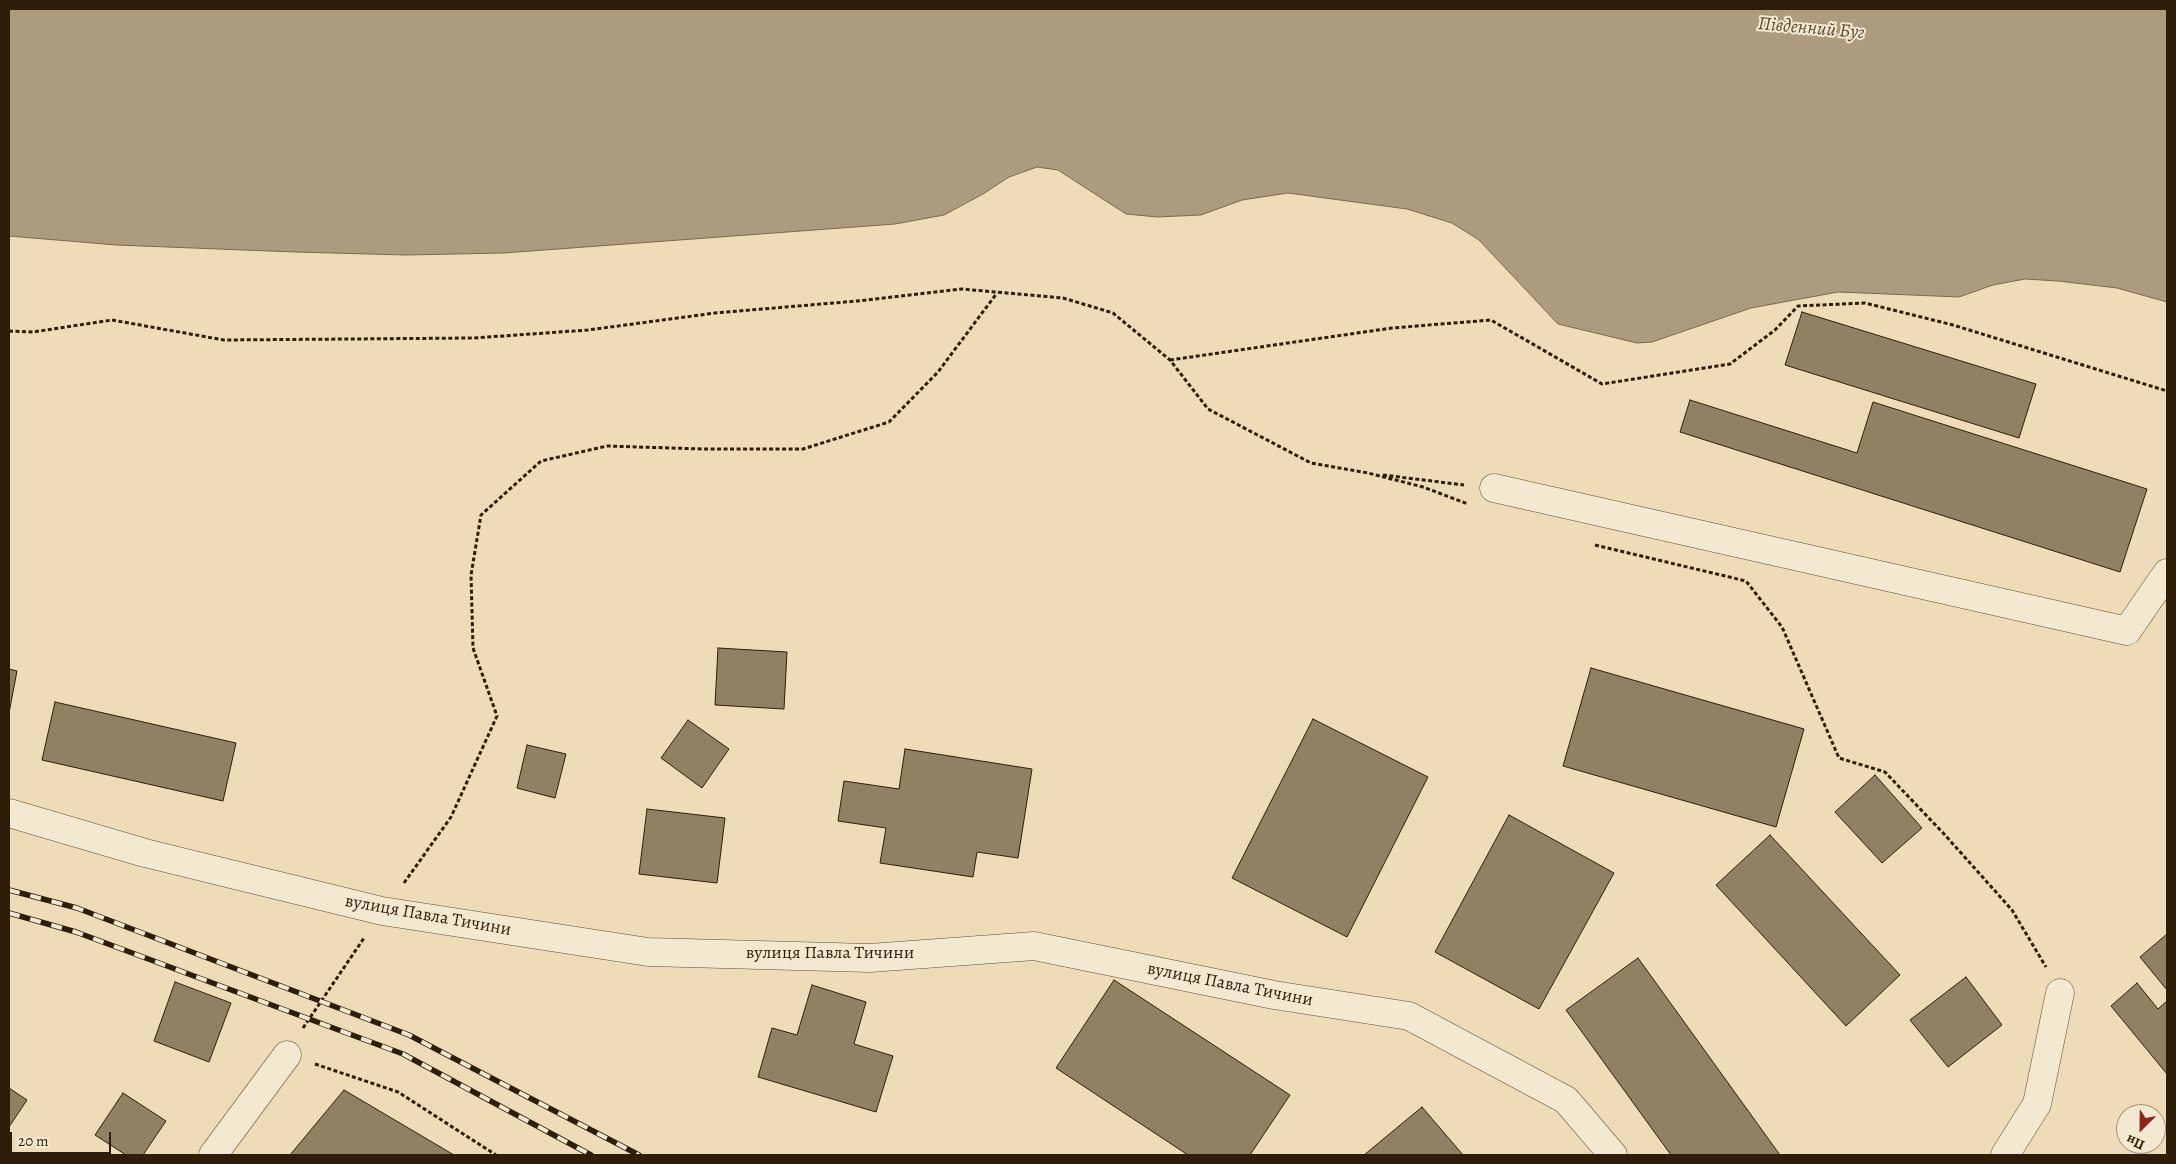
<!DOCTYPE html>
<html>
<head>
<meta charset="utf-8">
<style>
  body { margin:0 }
  #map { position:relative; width:2176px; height:1164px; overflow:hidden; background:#eddcb7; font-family:Alegreya,serif }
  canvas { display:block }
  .frame { position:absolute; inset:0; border:10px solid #2e1e09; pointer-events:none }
  .north { position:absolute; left:2116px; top:1104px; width:50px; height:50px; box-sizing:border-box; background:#f3e8d0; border:1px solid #a49780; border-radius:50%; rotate:203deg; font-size:14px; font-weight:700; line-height:20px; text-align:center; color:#2e1e09 }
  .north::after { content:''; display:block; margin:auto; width:18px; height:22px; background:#8f2418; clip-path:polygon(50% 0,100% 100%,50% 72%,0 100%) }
  .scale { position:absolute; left:10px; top:1132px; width:101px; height:22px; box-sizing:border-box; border:2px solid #2e1e09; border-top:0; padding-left:6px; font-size:15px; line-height:18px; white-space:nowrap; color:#2e1e09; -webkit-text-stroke:4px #f3e8d0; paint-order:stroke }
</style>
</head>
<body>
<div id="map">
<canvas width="2176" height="1164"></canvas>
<div class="frame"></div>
<div class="north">Пн</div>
<div class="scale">20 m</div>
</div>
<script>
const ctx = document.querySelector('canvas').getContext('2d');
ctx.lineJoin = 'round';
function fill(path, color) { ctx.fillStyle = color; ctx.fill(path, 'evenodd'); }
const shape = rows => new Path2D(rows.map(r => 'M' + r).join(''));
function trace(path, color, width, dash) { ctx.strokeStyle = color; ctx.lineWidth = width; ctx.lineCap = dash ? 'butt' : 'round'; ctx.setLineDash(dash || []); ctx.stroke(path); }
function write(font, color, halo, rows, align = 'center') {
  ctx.font = font + ' Alegreya,serif'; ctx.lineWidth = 4; ctx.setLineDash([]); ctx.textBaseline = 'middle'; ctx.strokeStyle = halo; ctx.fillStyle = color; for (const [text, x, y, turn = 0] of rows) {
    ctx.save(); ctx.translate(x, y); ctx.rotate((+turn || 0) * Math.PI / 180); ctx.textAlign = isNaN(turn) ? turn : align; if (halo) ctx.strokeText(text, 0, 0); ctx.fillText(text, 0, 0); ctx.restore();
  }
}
const water = shape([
  [9,9,2167,9,2167,302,2117,288,2058,281,2025,279,1993,285,1959,297,1838,292,1751,308,1652,342,1637,343,1558,324,1479,240,1452,223,1407,209,1288,193,1242,200,1201,215,1157,217,1126,214,1058,170,1037,167,1009,177,983,194,944,215,895,224,504,253,406,255,295,252,116,245,9,236,9,9]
]);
const building = shape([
  [1802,312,2036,384,2019,438,1785,365,1802,312],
  [1690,400,1857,453,1873,402,2147,489,2120,572,1680,432,1690,400],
  [718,648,787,652,784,709,715,705,718,648],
  [1591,668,1804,729,1776,827,1563,766,1591,668],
  [9,669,17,671,9,713,9,669],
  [55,702,236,743,223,801,42,760,55,702],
  [1313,719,1428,777,1347,937,1232,878,1313,719],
  [688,720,729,749,702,788,661,758,688,720],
  [527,745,566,754,555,798,517,788,527,745],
  [905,749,1032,769,1018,858,977,852,973,877,880,863,886,828,838,821,844,781,899,789,905,749],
  [1875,775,1922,828,1882,863,1835,812,1875,775],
  [647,809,725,818,717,883,639,874,647,809],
  [1509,815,1614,873,1539,1009,1435,952,1509,815],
  [1770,835,1900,975,1846,1026,1716,885,1770,835],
  [2167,934,2167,990,2140,957,2167,934],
  [1638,958,1780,1155,1671,1155,1566,1010,1638,958],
  [1966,977,2002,1025,1948,1067,1910,1020,1966,977],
  [1114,980,1290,1095,1250,1155,1188,1155,1056,1068,1114,980],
  [175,982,231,1003,209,1062,154,1041,175,982],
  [2137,983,2158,1009,2167,1001,2167,1074,2111,1006,2137,983],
  [812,985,866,1002,854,1044,893,1056,876,1112,758,1077,772,1028,797,1035,812,985],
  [9,1088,27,1100,9,1127,9,1088],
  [344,1090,454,1155,290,1155,344,1090],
  [123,1093,166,1121,143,1155,126,1155,95,1135,123,1093],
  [1422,1107,1463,1155,1364,1155,1422,1107]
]);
const path = shape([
  [9,331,33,332,112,320,224,340,474,338,588,330,715,313,857,301,962,289,1063,298,1113,313,1170,360,1208,409,1311,463,1368,473,1423,487,1468,504],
  [1170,360,1392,328,1491,320,1602,384,1730,364,1775,330,1798,306,1865,303,1953,325,2167,391],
  [1383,475,1464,485],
  [1595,545,1746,581,1782,627,1839,758,1885,772,1945,835,2012,910,2046,967],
  [404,883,451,817,497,716,473,648,471,575,481,515,541,461,607,446,703,449,803,449,889,422,938,372,997,293],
  [303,1028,364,938],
  [315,1064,398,1092,496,1155]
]);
const minor = shape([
  [1494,488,2127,631,2167,573],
  [9,813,145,853,382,911,648,952,870,958,1034,946,1274,995,1409,1016,1566,1100,1613,1155],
  [213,1155,287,1055],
  [2005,1155,2037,1104,2060,993]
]);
const rail = shape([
  [9,890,77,908,409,1035,639,1155],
  [9,913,76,932,403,1054,591,1155]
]);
const streetNames = [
  ["вулиця Павла Тичини",428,916,10],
  ["вулиця Павла Тичини",830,954],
  ["вулиця Павла Тичини",1230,985,11]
];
const waterNames = [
  ["Південний Буг",1811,29,5]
];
fill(water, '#ac9b7c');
trace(water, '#7a694e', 1);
fill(building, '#918163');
trace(building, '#2e1e09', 1);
trace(minor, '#5e4e34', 29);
trace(path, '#2e1e09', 3, [4, 2.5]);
trace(minor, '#f3e8d0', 28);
trace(rail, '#2e1e09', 5.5);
trace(rail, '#f3e8d0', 4, [11]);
write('18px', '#2e1e09', '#f3e8d0', streetNames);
write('italic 19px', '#5a4a31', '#f3e8d0', waterNames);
</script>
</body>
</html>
